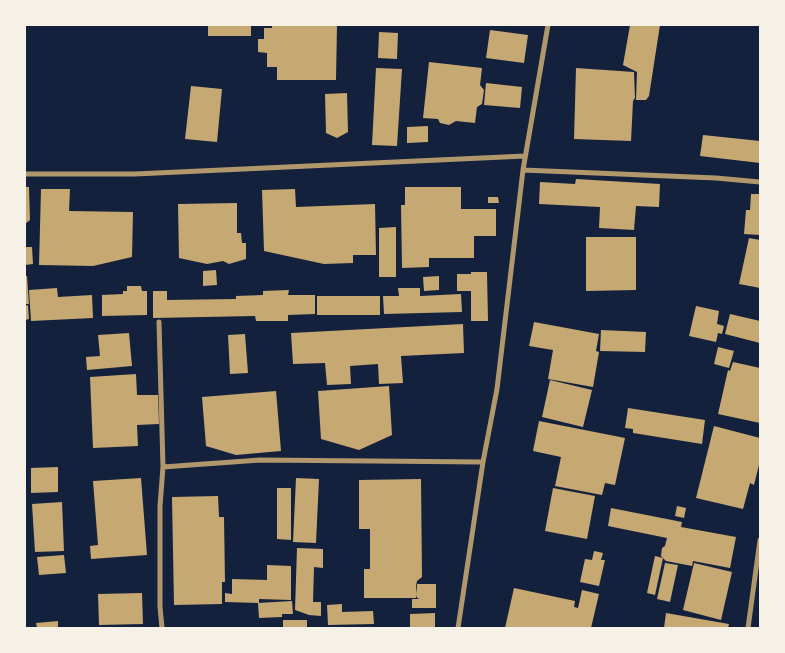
<!DOCTYPE html>
<html>
<head>
<meta charset="utf-8">
<style>
  body { margin:0 }
  #map { position:relative; width:785px; height:653px; overflow:hidden; background:#14213d; font-family:"DM Sans",sans-serif }
  canvas { display:block }
  .frame { position:absolute; inset:0; border:26px solid #f6f1e7; pointer-events:none }
</style>
</head>
<body>
<div id="map">
<canvas width="785" height="653"></canvas>
<div class="frame"></div>
</div>
<script>
const ctx = document.querySelector('canvas').getContext('2d');
ctx.lineJoin = 'round';
function fill(path, color) { ctx.fillStyle = color; ctx.fill(path, 'evenodd'); }
const shape = rows => new Path2D(rows.map(r => 'M' + r).join(''));
function trace(path, color, width, dash) { ctx.strokeStyle = color; ctx.lineWidth = width; ctx.lineCap = dash ? 'butt' : 'round'; ctx.setLineDash(dash || []); ctx.stroke(path); }
const building = shape([
  [208,25,251,25,251,36,208,36],
  [272,25,337,25,336,80,277,80,277,67,267,67,267,53,258,52,258,39,264,39,264,28,272,28],
  [630,25,660,25,649,96,646,100,636,100,637,72,623,65],
  [490,30,528,35,524,63,486,58],
  [379,32,398,33,397,59,378,58],
  [429,62,482,68,480,85,484,90,482,104,477,107,475,123,456,121,449,125,440,123,438,119,423,118],
  [376,68,402,69,397,146,372,145],
  [576,68,634,72,635,98,633,101,631,141,574,139],
  [486,83,522,87,520,108,484,105],
  [191,86,222,89,217,142,185,139],
  [347,93,348,132,337,138,326,133,325,94],
  [428,126,428,142,407,143,407,127],
  [703,135,760,141,760,163,700,156],
  [576,179,660,184,659,207,636,206,634,230,599,228,600,207,539,204,540,182,575,184],
  [25,187,29,187,30,220,25,224],
  [405,187,461,187,461,209,496,209,496,236,474,236,474,258,429,258,429,267,402,268,401,205,405,205],
  [41,189,70,189,69,211,133,212,132,257,93,266,39,265],
  [295,189,296,207,375,204,376,255,353,255,353,263,324,264,264,251,262,190],
  [751,194,760,194,760,235,744,234,746,210,750,210],
  [488,197,498,197,499,203,488,203],
  [237,203,237,233,241,233,242,243,246,243,246,259,229,264,223,261,207,264,179,258,178,204],
  [396,227,396,277,379,277,379,228],
  [586,237,636,237,636,290,586,291],
  [749,238,760,240,760,288,739,284],
  [25,247,32,247,33,264,25,265],
  [216,270,217,285,203,286,203,271],
  [471,272,487,272,488,321,471,321,471,291,457,291,457,274,471,274],
  [25,276,27,276,29,304,25,304],
  [439,276,439,290,424,291,423,277],
  [127,286,141,286,142,291,147,291,147,315,102,316,102,295,123,294,123,291,127,291],
  [57,288,58,297,92,295,93,318,31,321,29,290],
  [398,288,420,288,420,296,461,294,462,312,384,314,383,296,399,296],
  [289,290,288,295,315,295,315,314,288,315,288,321,256,321,255,316,153,318,153,291,167,291,167,300,236,299,236,296,263,295,263,291],
  [317,296,380,296,380,315,317,315],
  [28,305,29,319,25,320,25,306],
  [696,306,719,311,717,324,724,326,722,334,718,333,716,342,689,336],
  [730,314,760,321,760,343,725,334],
  [534,322,599,334,596,351,599,352,593,387,548,379,553,350,529,346],
  [463,324,464,353,401,356,403,383,379,384,378,364,350,366,351,384,327,385,325,363,293,364,291,333],
  [601,330,646,332,645,352,600,351],
  [129,333,132,366,87,370,86,357,100,356,98,335],
  [245,334,248,373,230,374,228,335],
  [718,347,734,351,729,368,714,364],
  [733,362,760,368,760,423,718,414,728,370,730,371],
  [136,374,137,395,158,395,159,424,137,425,138,446,93,448,90,377],
  [550,380,592,390,583,427,542,417],
  [389,386,392,435,359,450,321,439,318,391],
  [276,391,281,451,236,455,206,446,202,397],
  [628,408,705,420,702,444,633,433,633,429,625,428],
  [539,421,625,438,615,485,605,483,602,495,555,486,561,457,533,451],
  [714,426,760,438,760,461,754,485,750,483,743,509,696,498],
  [58,467,58,492,31,493,31,468],
  [141,478,147,555,91,559,90,546,98,545,93,481],
  [296,478,319,479,316,543,293,542],
  [421,479,422,577,417,581,416,586,417,594,417,584,436,584,436,608,412,608,412,599,420,599,417,598,417,595,416,598,364,598,364,569,370,569,370,529,359,529,359,480],
  [277,488,291,488,291,540,277,539],
  [553,488,595,496,587,539,545,531],
  [218,496,219,517,224,517,225,582,222,582,222,604,174,605,172,497],
  [62,502,64,551,35,552,32,504],
  [677,506,686,508,684,518,675,516],
  [611,508,682,522,681,527,736,537,730,568,693,561,692,566,666,561,661,556,662,548,665,546,667,538,608,526],
  [297,548,323,549,323,568,314,567,313,602,321,602,321,616,309,615,295,610],
  [594,551,603,553,601,560,605,560,599,586,580,582,585,559,592,560],
  [64,555,66,573,39,575,37,557],
  [655,556,663,558,655,595,647,593],
  [665,563,678,565,670,602,657,599],
  [694,563,732,572,721,620,683,610],
  [267,565,291,566,291,600,259,599,259,603,225,602,225,593,232,594,232,579,267,580],
  [514,588,575,601,574,607,578,608,582,590,599,594,591,628,505,628],
  [142,593,143,624,99,625,98,594],
  [292,601,293,614,282,614,282,617,259,618,258,603],
  [342,604,342,612,373,611,374,624,328,625,327,605],
  [435,613,435,628,410,627,410,614],
  [666,613,729,624,728,628,664,628],
  [283,620,307,620,307,628,283,628],
  [58,621,58,628,37,628,36,623]
]);
const minor = shape([
  [523,170,716,178,760,182],
  [25,174,135,174,525,156],
  [159,322,163,467,160,506,160,607,162,628],
  [163,467,260,460,483,462],
  [458,628,483,462,497,389,523,170,548,25],
  [748,628,760,540]
]);
fill(building, '#c6a872');
trace(minor, '#b1986c', 5);
</script>
</body>
</html>
